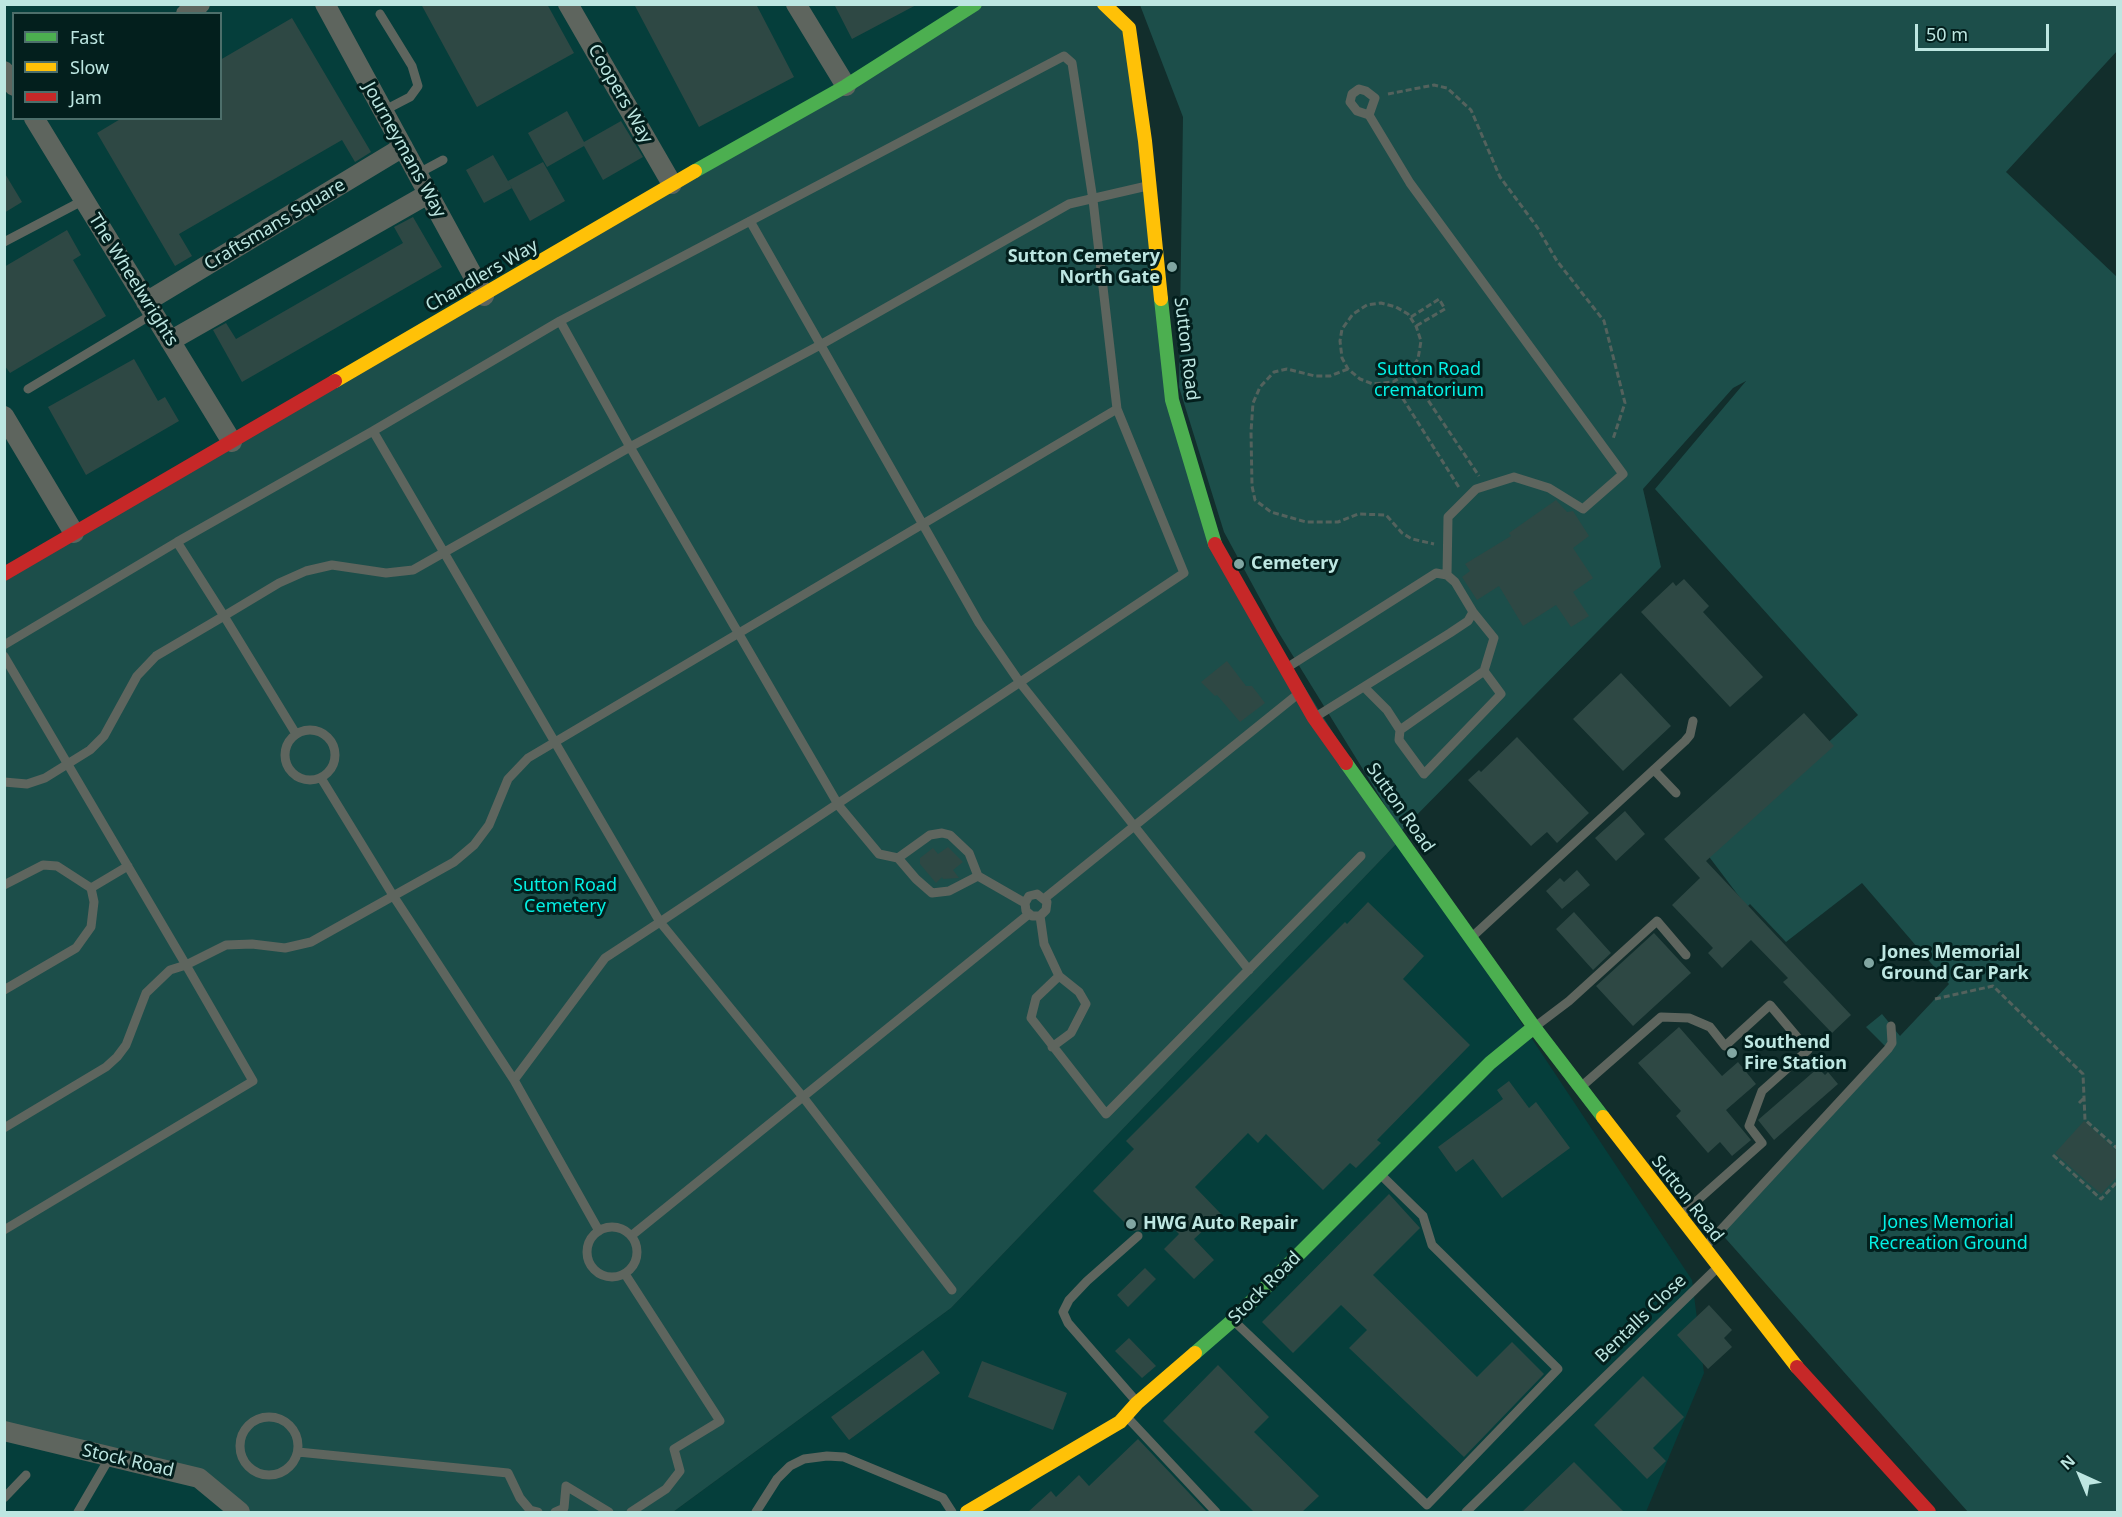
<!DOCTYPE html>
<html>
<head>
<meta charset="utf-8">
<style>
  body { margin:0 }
  #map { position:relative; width:2122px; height:1517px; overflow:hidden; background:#122e2c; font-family:"Noto Sans",sans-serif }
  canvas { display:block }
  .frame { position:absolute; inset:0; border:6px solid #bde6e1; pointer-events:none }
  .legend { position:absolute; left:12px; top:12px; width:210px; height:108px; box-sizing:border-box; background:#031f1d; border:2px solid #4d6f6b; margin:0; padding:8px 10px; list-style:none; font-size:18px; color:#bde6e1 }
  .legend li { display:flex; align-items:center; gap:12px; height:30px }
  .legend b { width:30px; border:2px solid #4d6f6b }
  .north { position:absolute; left:2050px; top:1445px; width:60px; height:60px; -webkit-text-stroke:4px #031f1d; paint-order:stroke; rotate:316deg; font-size:16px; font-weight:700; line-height:24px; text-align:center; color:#bde6e1 }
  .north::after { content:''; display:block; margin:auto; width:21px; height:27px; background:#bde6e1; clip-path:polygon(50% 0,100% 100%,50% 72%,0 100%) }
  .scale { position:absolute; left:1915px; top:24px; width:134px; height:27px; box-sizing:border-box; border:3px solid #bde6e1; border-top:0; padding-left:8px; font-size:18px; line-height:21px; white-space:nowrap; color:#bde6e1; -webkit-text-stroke:4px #031f1d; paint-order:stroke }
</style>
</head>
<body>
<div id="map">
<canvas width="2122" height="1517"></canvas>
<div class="frame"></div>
<ul class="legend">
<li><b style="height:8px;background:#4caf50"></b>Fast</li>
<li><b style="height:8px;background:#ffc107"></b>Slow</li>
<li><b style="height:8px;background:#c62828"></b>Jam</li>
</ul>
<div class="north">N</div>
<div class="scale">50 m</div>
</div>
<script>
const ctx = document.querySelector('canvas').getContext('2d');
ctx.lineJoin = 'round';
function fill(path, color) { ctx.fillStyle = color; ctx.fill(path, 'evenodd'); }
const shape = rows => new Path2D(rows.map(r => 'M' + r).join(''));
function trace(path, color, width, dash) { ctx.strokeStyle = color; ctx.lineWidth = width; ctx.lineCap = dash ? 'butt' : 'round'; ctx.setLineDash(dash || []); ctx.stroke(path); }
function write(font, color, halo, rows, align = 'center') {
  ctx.font = font + ' "Noto Sans",sans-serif'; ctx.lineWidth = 6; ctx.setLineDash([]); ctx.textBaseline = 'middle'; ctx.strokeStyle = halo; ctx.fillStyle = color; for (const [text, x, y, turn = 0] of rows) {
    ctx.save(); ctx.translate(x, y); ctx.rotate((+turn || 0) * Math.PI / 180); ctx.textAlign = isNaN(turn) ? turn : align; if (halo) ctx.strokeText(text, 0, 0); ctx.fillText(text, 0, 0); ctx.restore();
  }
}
const built = shape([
  [5,4,971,5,5,571],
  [14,14,220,14,220,118,14,118],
  [1400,840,1692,1280,1704,1373,1646,1512,673,1512,951,1308],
  [4,1440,199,1478,233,1512,5,1512]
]);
const green = shape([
  [975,5,1104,5,1129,28,1172,400,1212,539,1400,840,951,1308,673,1512,240,1512,199,1478,5,1431,5,574],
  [1140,5,2117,5,2117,51,2006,172,2117,277,2117,1512,1968,1512,1719,1231,1888,1049,1866,1027,1882,1014,1900,1036,1949,984,1862,883,1786,942,1750,904,1747,907,1707,854,1858,715,1655,489,1746,381,1733,388,1643,489,1661,567,1401,831,1277,630,1224,532,1179,387,1183,117]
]);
const building = shape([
  [421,4,547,4,574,53,477,107],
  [634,4,756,4,794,77,699,127],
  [834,4,918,4,852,39],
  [292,18,371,152,355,162,342,140,179,234,192,256,175,266,97,133,122,118,220,118,220,60],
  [567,111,584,142,621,121,643,157,603,180,584,146,547,167,528,133],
  [493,155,512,188,484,203,466,170],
  [543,162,565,201,530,221,508,181],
  [4,172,22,202,4,213],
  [413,217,442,267,242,382,213,330,226,323,236,339,403,243,394,227],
  [67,230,81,255,73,260,106,316,10,373,4,365,4,267],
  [134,359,158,401,165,397,179,421,86,475,48,407],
  [1556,500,1567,512,1573,511,1589,536,1573,548,1593,578,1573,592,1589,616,1571,627,1556,605,1523,626,1499,586,1477,600,1462,577,1470,571,1465,564,1511,536,1509,533],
  [1684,579,1709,606,1703,612,1763,677,1730,707,1641,612,1673,582,1676,586],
  [1227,661,1246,686,1252,686,1265,703,1240,722,1217,695,1215,696,1201,682],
  [1621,673,1671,726,1623,771,1573,719],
  [1804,713,1834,746,1706,861,1851,1015,1832,1033,1783,982,1788,978,1751,940,1722,968,1708,953,1713,948,1672,905,1700,878,1664,839],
  [1517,737,1589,813,1557,843,1547,832,1531,846,1468,780,1479,770,1481,772],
  [1625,811,1645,834,1616,861,1595,838],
  [948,847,963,862,953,870,959,878,943,879,942,877,936,883,920,864,920,858,933,848,938,854],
  [1577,870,1590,885,1562,909,1546,891,1560,878,1564,882],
  [1368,902,1424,956,1403,979,1470,1045,1377,1140,1381,1143,1356,1168,1350,1163,1323,1190,1266,1134,1258,1143,1248,1133,1195,1187,1221,1214,1194,1239,1214,1260,1194,1279,1164,1249,1179,1234,1158,1212,1140,1230,1133,1231,1093,1191,1134,1149,1126,1141,1345,922,1347,924],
  [1574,912,1611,953,1593,970,1556,929],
  [1654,933,1691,973,1633,1026,1596,986],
  [1679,1027,1722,1076,1738,1062,1756,1084,1726,1110,1751,1140,1732,1156,1720,1142,1708,1153,1676,1116,1681,1111,1638,1063],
  [1818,1068,1825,1075,1828,1072,1838,1084,1774,1140,1758,1120],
  [1509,1081,1529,1108,1536,1102,1570,1148,1502,1198,1473,1159,1456,1172,1438,1147,1503,1099,1497,1090],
  [2084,1121,2118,1152,2118,1176,2101,1194,2055,1153],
  [1389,1194,1420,1228,1373,1275,1477,1377,1512,1342,1544,1374,1464,1457,1349,1348,1367,1330,1341,1305,1293,1353,1262,1322],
  [1145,1268,1156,1279,1128,1307,1117,1295],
  [1709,1305,1732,1330,1724,1338,1732,1347,1708,1369,1677,1335],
  [1129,1338,1156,1366,1142,1378,1115,1351],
  [923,1350,940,1373,849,1440,831,1417],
  [982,1361,1067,1393,1053,1430,968,1397],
  [1218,1365,1269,1417,1254,1432,1319,1496,1302,1512,1254,1512,1163,1421],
  [1643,1376,1684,1417,1653,1448,1666,1461,1647,1479,1594,1425],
  [1138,1439,1207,1512,1028,1512,1051,1491,1056,1497,1079,1475,1089,1486],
  [1574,1462,1624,1512,1522,1512]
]);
const path = shape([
  [1388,94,1434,85,1447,88,1471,110,1500,177,1537,227,1557,261,1604,321,1625,403,1613,439],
  [1411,317,1439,299,1445,309,1416,326],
  [1348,369,1330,376,1315,376,1287,369,1274,372,1260,387,1253,403,1251,432,1252,486,1255,500,1271,512,1306,522,1338,522,1358,514,1386,515,1402,533,1412,539,1434,544],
  [1409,372,1418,359,1421,341,1416,326,1408,314,1396,307,1381,303,1367,305,1353,314,1342,329,1340,341,1342,358,1348,369,1360,379,1373,384,1393,382,1409,372,1479,476],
  [1393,383,1460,489],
  [1935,999,1993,986,2083,1074,2085,1120,2118,1149],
  [2079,1103,2084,1098],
  [2053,1155,2101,1199,2118,1181]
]);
const lane = shape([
  [380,14,412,66,418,86,410,97,383,111],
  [1064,56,1072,63,1093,200,1117,409,1184,573,660,922,373,431,560,321,1064,56],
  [1369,115,1375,98,1366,91,1359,89,1352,94,1350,102,1357,111,1369,115,1410,183,1623,474,1583,509,1549,488,1514,477,1476,489,1448,517,1447,575],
  [417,174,443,160],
  [750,221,979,623,1021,684,1249,970],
  [4,242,84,200],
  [560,321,630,447,839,806,879,854,898,858,916,879,932,893,949,891,978,876,1025,903],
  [28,389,153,314],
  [373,431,177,542,224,616,279,583,306,571,332,565,386,573,413,570,630,447,822,344,1069,204,1147,186],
  [4,645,177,542],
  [4,656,186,965,226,945,252,944,285,948,311,942,454,862,474,845,489,825,508,779,528,758,1117,409],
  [1288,667,1436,573,1447,575,1455,582,1473,612,1468,621,1450,633,1317,716],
  [1364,687,1387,710,1400,730,1484,671,1494,638,1473,612],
  '285 755a25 25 0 1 1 50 0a25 25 0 1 1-50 0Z',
  [1400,730,1399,740,1424,774,1501,694,1484,671],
  [1654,770,1676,793],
  [321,778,394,897,514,1080],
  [4,782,27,784,45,778,90,750,104,736,137,676,156,656,224,616,296,734],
  [898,858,930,835,942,833,950,835,969,853,978,876],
  [4,885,43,865,57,866,91,888],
  [1045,898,1298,694],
  [1040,916,1032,916,1026,911,1025,903,1029,896,1037,894,1047,902,1046,910,1040,916,1044,944,1059,976,1036,998,1031,1018,1106,1114,1361,856],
  [1473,936,1685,741,1690,735,1693,721],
  [4,990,76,948,91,927,94,902,91,888,128,866],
  [1536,1026,1569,1001,1657,921,1686,955],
  [1052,1047,1071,1033,1086,1004,1079,992,1059,976],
  [1582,1086,1661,1017,1689,1018,1710,1027,1725,1046,1770,1005,1808,1050,1762,1091,1749,1126,1762,1143,1681,1215],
  [4,1128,106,1067,117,1057,126,1045,146,993,170,970,186,965,253,1081,4,1230],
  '587 1252a25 25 0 1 1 50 0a25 25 0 1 1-50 0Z',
  [599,1231,514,1080,605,958,660,922,803,1097,952,1290],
  [631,1236,1029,914],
  [1705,1247,1888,1049,1892,1043,1891,1026],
  [625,1274,720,1421,674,1449,680,1471,666,1489,631,1512],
  [1235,1322,1427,1505,1558,1369,1432,1245,1423,1216,1381,1175],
  [1136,1401,1068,1323,1063,1312,1069,1300,1087,1281,1138,1236],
  '240 1446a29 29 0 1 1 58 0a29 29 0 1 1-58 0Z',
  [1127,1417,1216,1512],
  [298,1452,508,1473,520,1498,530,1510,538,1512],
  [4,1498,26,1475],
  [78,1512,110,1457],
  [555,1512,564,1508,566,1486,609,1512],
  [756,1512,777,1479,790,1466,804,1459,827,1456,844,1457,943,1498,952,1512],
  [1466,1512,1716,1269]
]);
const street = shape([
  [325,4,484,296],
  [568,4,672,184],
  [796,4,846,86],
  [186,14,200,4],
  [4,71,14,86],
  [34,118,232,442],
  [146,302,403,147],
  [170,341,428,194],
  [4,416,74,533],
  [4,1431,199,1478,240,1512]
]);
const fast = shape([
  [695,171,846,86,975,4],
  [1161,299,1172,400,1215,544],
  [1346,763,1534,1027,1603,1117],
  [1195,1353,1233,1320,1490,1063,1534,1027]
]);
const slow = shape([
  [1104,4,1129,28,1145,141,1161,299],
  [335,381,695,171],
  [1603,1117,1797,1367],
  [967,1512,1120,1422,1137,1403,1195,1353]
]);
const jam = shape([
  [1215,544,1314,718,1346,763],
  [4,574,335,381],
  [1797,1367,1929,1512]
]);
const markers = [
  [1172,267,6,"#81a6a2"],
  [1239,564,6,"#81a6a2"],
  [1869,963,6,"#81a6a2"],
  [1732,1053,6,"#81a6a2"],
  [1131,1224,6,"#81a6a2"]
];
const streetNames = [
  ["Coopers Way",620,94,60],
  ["Journeymans Way",404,150,61],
  ["Craftsmans Square",275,225,-31],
  ["Chandlers Way",482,276,-30],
  ["The Wheelwrights",133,280,58],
  ["Sutton Road",1186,349,83],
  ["Sutton Road",1400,808,55],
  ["Sutton Road",1687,1199,52],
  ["Stock Road",1265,1288,-45],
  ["Bentalls Close",1641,1319,-44],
  ["Stock Road",128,1461,13]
];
const poiNames = [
  ["Sutton Cemetery",1160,257,"right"],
  ["North Gate",1160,278,"right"],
  ["Cemetery",1251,564],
  ["Jones Memorial",1881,953],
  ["Ground Car Park",1881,974],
  ["Southend",1744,1043],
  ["Fire Station",1744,1064],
  ["HWG Auto Repair",1143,1224]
];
const parkNames = [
  ["Sutton Road",1429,370],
  ["crematorium",1429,391],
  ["Sutton Road",565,886],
  ["Cemetery",565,907],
  ["Jones Memorial",1948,1223],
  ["Recreation Ground",1948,1244]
];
fill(built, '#053e3b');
fill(green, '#1c4e4a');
fill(building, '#2e4844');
trace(path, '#53625d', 3, [6, 3]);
trace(lane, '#5e655e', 9);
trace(street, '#5e655e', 20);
trace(fast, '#4caf50', 14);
trace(slow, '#ffc107', 14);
trace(jam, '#c62828', 14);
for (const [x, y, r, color] of markers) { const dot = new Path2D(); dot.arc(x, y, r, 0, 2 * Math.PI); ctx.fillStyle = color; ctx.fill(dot); trace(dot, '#031f1d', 2); }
write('18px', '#bde6e1', '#031f1d', streetNames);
write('bold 18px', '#bde6e1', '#031f1d', poiNames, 'left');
write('18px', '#04f0e4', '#031f1d', parkNames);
</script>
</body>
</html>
